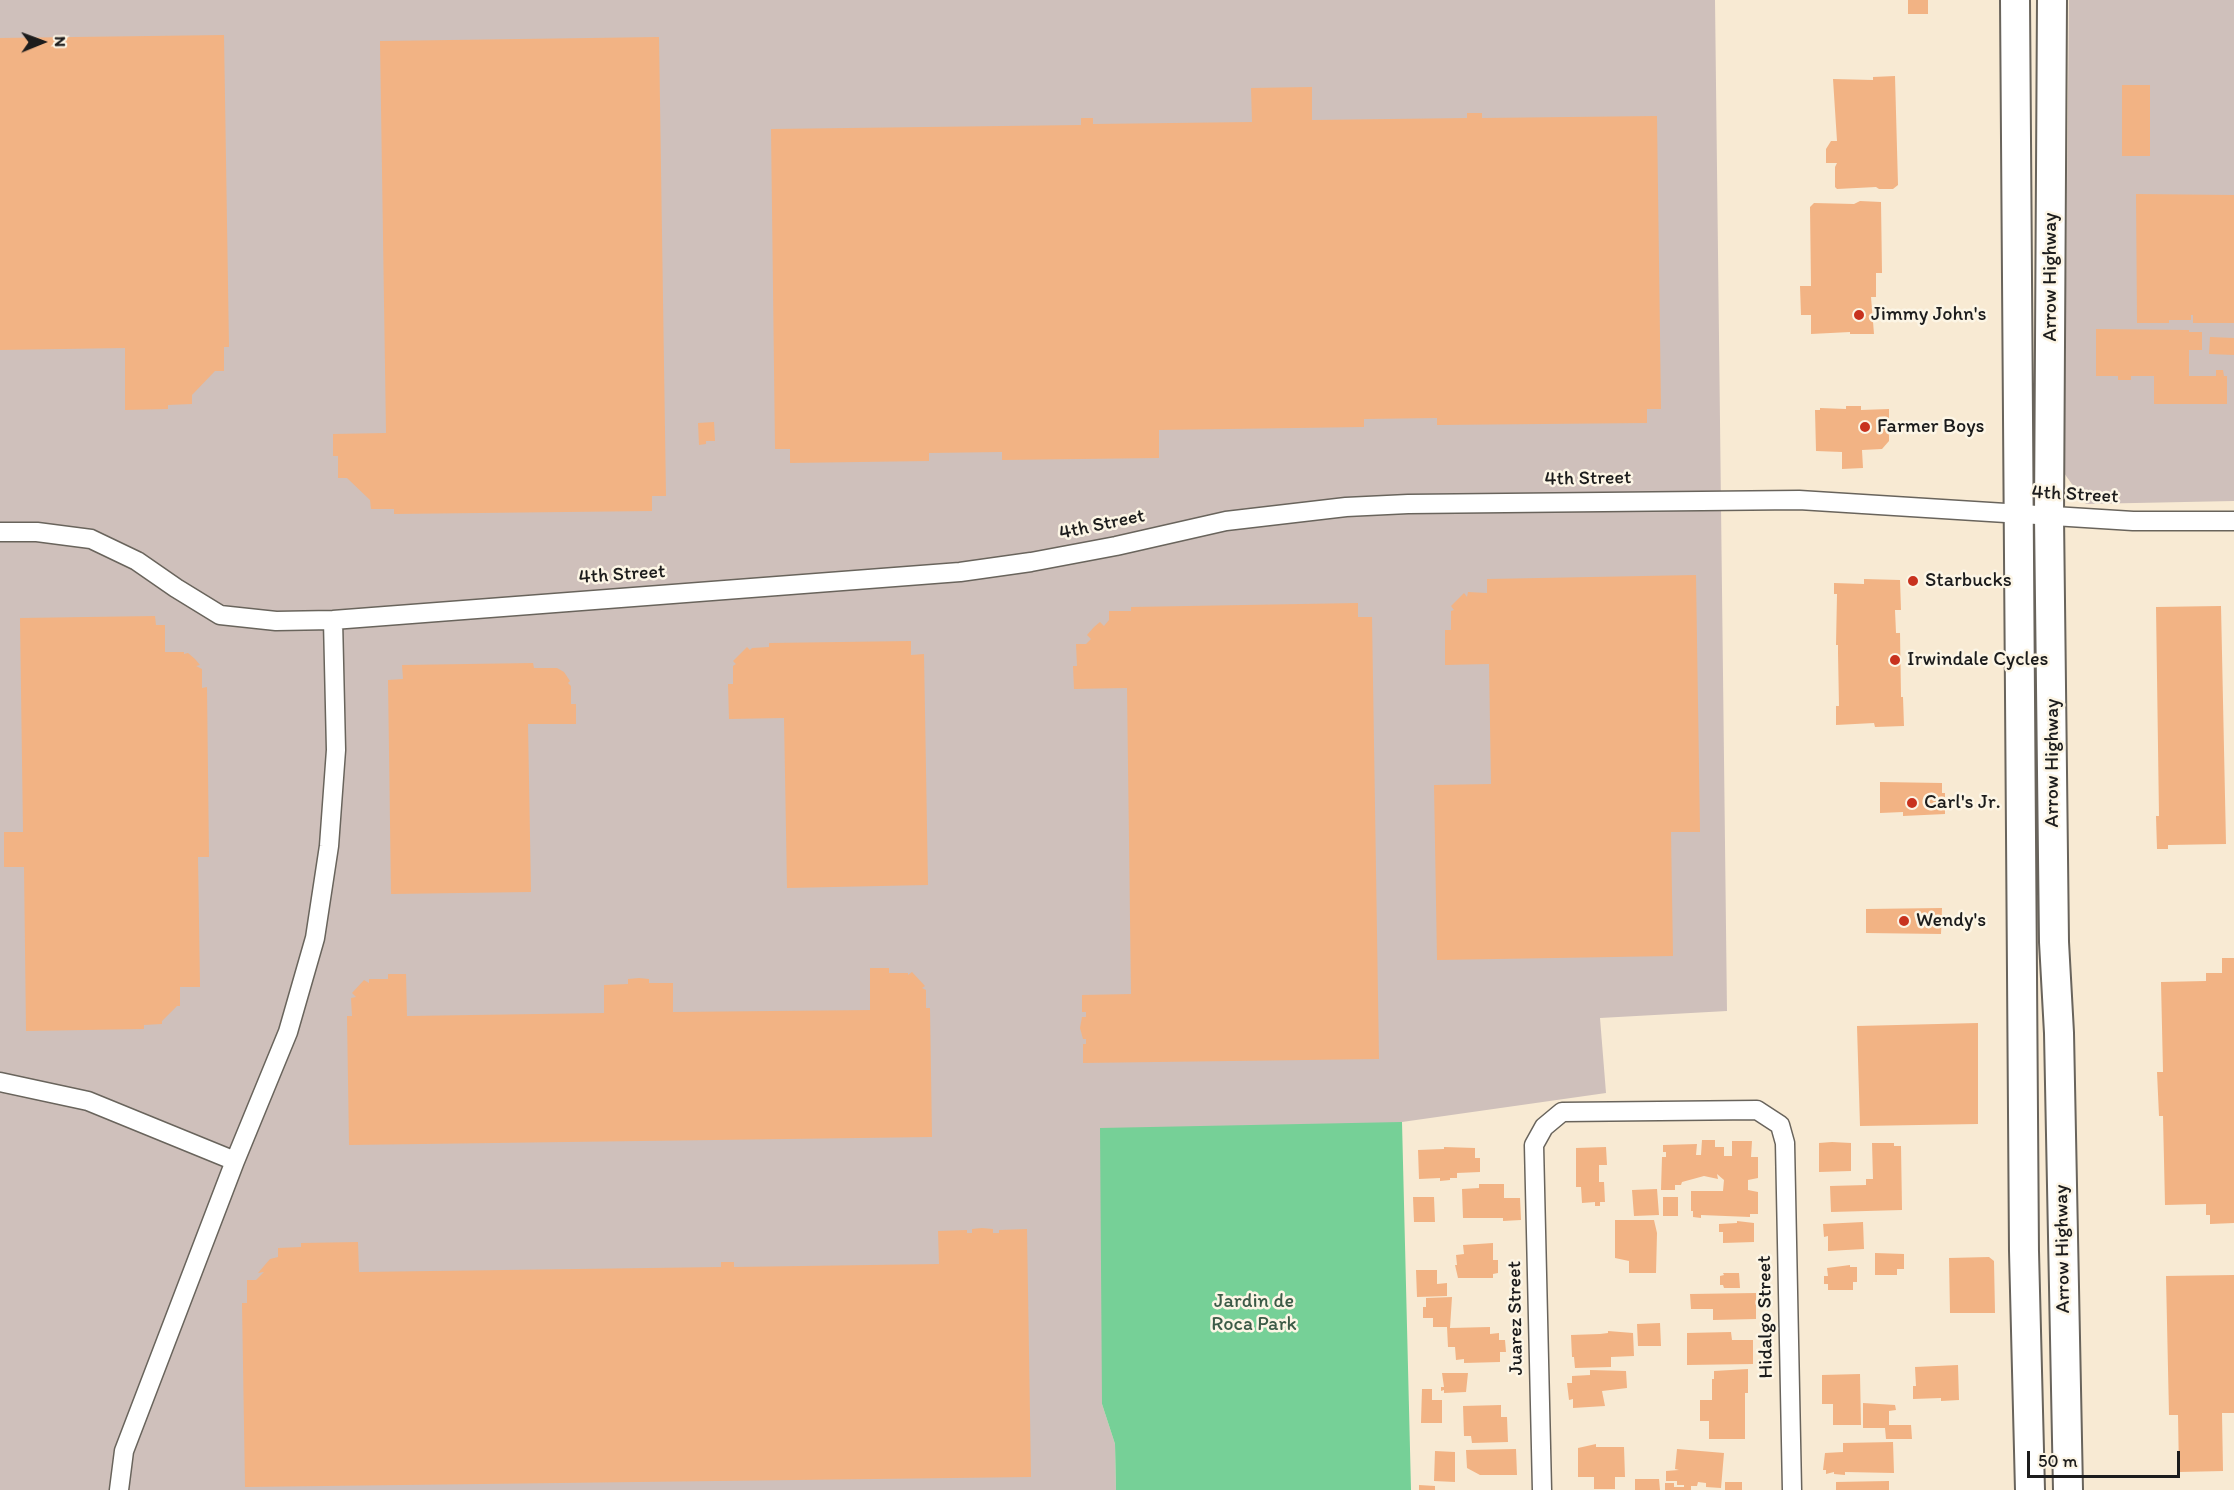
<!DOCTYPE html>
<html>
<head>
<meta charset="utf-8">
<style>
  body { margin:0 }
  #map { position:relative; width:2234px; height:1490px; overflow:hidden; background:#f8ead3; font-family:Itim,sans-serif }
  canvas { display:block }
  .north { position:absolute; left:12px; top:12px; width:60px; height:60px; -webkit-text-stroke:4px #fcf5e5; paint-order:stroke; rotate:89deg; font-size:16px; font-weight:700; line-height:24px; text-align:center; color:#1c1c1c }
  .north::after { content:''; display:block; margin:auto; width:21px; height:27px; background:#1c1c1c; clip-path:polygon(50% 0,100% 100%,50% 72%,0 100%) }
  .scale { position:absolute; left:2027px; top:1451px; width:153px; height:27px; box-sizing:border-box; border:3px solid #1c1c1c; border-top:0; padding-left:8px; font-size:18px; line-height:21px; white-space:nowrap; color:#1c1c1c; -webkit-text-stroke:4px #fcf5e5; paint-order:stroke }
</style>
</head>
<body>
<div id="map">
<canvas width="2234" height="1490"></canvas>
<div class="north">N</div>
<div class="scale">50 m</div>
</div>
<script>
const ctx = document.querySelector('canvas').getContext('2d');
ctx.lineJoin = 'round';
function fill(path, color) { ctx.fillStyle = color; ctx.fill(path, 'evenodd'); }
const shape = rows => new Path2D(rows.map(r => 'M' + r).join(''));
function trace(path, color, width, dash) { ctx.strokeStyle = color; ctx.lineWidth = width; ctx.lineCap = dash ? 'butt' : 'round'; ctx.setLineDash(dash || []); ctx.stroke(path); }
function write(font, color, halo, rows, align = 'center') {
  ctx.font = font + ' Itim,sans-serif'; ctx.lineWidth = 5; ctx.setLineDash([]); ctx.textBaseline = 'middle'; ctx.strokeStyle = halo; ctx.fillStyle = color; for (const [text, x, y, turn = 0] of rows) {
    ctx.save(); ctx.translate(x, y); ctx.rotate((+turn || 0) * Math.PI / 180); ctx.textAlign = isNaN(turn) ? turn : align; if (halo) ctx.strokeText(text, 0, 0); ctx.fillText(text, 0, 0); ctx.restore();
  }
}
const industrial = shape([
  [0,0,1715,0,1727,1011,1600,1018,1606,1093,1402,1122,1102,1404,1115,1444,1116,1490,0,1490],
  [2069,0,2234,0,2234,501,2086,504,2064,473]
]);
const green = shape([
  [1402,1122,1411,1490,1116,1490,1115,1444,1102,1404,1100,1128]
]);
const building = shape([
  [1908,0,1928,0,1928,14,1908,14],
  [224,35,229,347,224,347,224,371,215,371,192,395,192,404,168,405,168,409,125,410,125,348,0,350,0,38],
  [659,37,666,496,652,496,652,511,394,514,394,509,371,509,370,500,347,478,338,478,338,456,333,456,333,434,386,433,380,41],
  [1895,76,1898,185,1893,189,1879,189,1876,187,1837,189,1835,187,1835,167,1837,163,1826,163,1826,149,1831,141,1837,141,1833,79,1873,80,1873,77],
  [2122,85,2150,85,2150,156,2122,156],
  [1312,87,1312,120,1467,118,1467,113,1482,113,1482,118,1657,116,1661,409,1647,409,1647,423,1437,425,1437,418,1364,419,1364,427,1159,430,1159,458,1002,460,1002,452,929,453,929,461,790,463,790,449,775,449,771,129,1081,125,1081,118,1093,118,1093,124,1252,122,1251,88],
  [2136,194,2234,195,2234,323,2193,323,2193,315,2191,315,2191,320,2169,320,2169,323,2137,323],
  [1860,201,1881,202,1882,273,1876,273,1876,297,1871,297,1874,334,1850,334,1850,332,1811,334,1811,315,1801,315,1800,286,1811,286,1810,207,1814,203,1854,204],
  [2096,329,2189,330,2189,332,2202,332,2202,350,2189,350,2189,376,2216,376,2216,370,2223,370,2224,376,2227,376,2227,404,2154,404,2154,376,2131,376,2131,380,2118,380,2118,376,2096,376],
  [2210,337,2234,338,2234,355,2209,354],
  [1846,406,1861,406,1861,410,1889,409,1889,441,1882,449,1862,450,1863,468,1842,469,1842,452,1816,451,1815,410,1820,410,1820,408,1846,409],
  [714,422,715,441,706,441,706,444,699,445,698,423],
  [1696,575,1700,832,1671,832,1673,956,1437,960,1434,785,1491,784,1489,664,1445,665,1445,630,1451,630,1451,611,1454,610,1451,606,1464,593,1467,597,1468,592,1487,593,1487,579],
  [1864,579,1900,580,1901,610,1895,610,1896,633,1900,633,1901,697,1903,697,1904,726,1875,727,1874,723,1836,725,1836,706,1839,706,1838,653,1838,645,1836,645,1837,594,1834,594,1834,583,1864,584],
  [1358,603,1358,617,1372,617,1379,1059,1083,1063,1083,1044,1086,1044,1086,1039,1083,1039,1080,1028,1082,1017,1086,1017,1086,1012,1082,1012,1082,995,1131,994,1127,688,1074,689,1073,666,1077,666,1076,644,1086,644,1091,639,1087,635,1094,627,1100,622,1104,626,1109,620,1109,611,1131,611,1131,607],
  [2221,606,2226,844,2168,845,2168,849,2157,849,2156,816,2159,816,2156,607],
  [155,616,156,625,165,625,165,652,184,652,184,654,188,653,195,659,200,665,196,666,202,669,202,688,207,687,209,857,198,857,200,987,180,987,180,1006,177,1006,162,1021,162,1024,144,1025,144,1029,26,1031,24,867,4,867,4,832,23,832,20,618],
  [911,641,911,655,924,654,928,885,787,888,784,718,729,719,728,684,733,684,733,666,736,664,733,661,747,647,750,650,752,648,769,647,769,643],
  [533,663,534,668,557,668,564,672,570,681,568,683,571,686,571,704,576,704,576,724,528,724,531,892,391,894,388,680,403,679,402,665],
  [1880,782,1942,783,1942,793,1945,793,1945,814,1903,816,1903,812,1880,813],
  [1942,908,1941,934,1866,933,1866,909],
  [2222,958,2234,958,2234,1223,2210,1224,2210,1215,2206,1215,2206,1204,2165,1205,2163,1116,2159,1116,2157,1072,2163,1072,2161,982,2206,981,2206,973,2222,973],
  [870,968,889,968,889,973,908,973,908,975,912,972,925,986,922,988,926,990,926,1008,930,1008,932,1137,349,1145,347,1016,352,1016,351,998,356,997,352,993,364,980,369,983,369,979,388,979,388,974,406,974,407,1016,604,1013,604,985,628,984,628,979,639,978,649,979,649,983,673,983,673,1012,870,1010],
  [1978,1023,1978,1124,1860,1126,1857,1026],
  [1702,1140,1715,1140,1715,1147,1724,1147,1724,1156,1732,1156,1732,1141,1752,1141,1751,1157,1758,1157,1758,1178,1748,1180,1748,1190,1758,1192,1758,1214,1750,1214,1750,1217,1701,1215,1701,1218,1693,1217,1693,1211,1691,1211,1691,1191,1723,1191,1724,1180,1717,1174,1718,1179,1704,1176,1682,1182,1681,1185,1675,1185,1675,1190,1661,1190,1662,1157,1666,1157,1666,1152,1663,1152,1663,1145,1697,1144,1696,1155,1701,1155],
  [1832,1142,1851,1143,1851,1171,1819,1172,1819,1143],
  [1872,1143,1894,1143,1894,1146,1901,1146,1902,1210,1831,1212,1830,1186,1866,1185,1866,1179,1873,1179],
  [1444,1147,1475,1148,1475,1158,1480,1158,1480,1172,1457,1173,1457,1178,1450,1178,1450,1180,1440,1181,1440,1178,1419,1179,1418,1150,1444,1149],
  [1606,1147,1607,1165,1599,1165,1599,1182,1604,1182,1605,1202,1600,1202,1600,1206,1595,1206,1595,1202,1582,1203,1581,1187,1576,1187,1576,1148],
  [1479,1184,1504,1184,1504,1198,1520,1198,1521,1220,1503,1221,1503,1218,1463,1218,1462,1189,1479,1188],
  [1657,1189,1659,1215,1634,1216,1632,1190],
  [1413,1197,1434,1197,1435,1222,1414,1222],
  [1663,1197,1678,1197,1678,1216,1663,1216],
  [1615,1220,1654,1220,1657,1233,1656,1273,1629,1273,1629,1261,1615,1258],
  [1737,1221,1754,1223,1754,1242,1723,1243,1723,1232,1719,1232,1719,1224,1737,1223],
  [1863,1222,1864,1249,1828,1251,1828,1236,1824,1237,1823,1224],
  [982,1228,993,1229,993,1233,999,1233,999,1230,1027,1229,1031,1477,245,1487,242,1303,247,1303,247,1280,256,1280,264,1272,258,1273,270,1259,278,1257,278,1248,301,1247,301,1243,358,1242,359,1272,721,1267,721,1262,734,1262,734,1267,939,1264,938,1231,967,1230,967,1233,972,1233,972,1229],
  [1493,1243,1493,1260,1498,1260,1498,1273,1493,1274,1493,1278,1458,1278,1455,1265,1457,1265,1456,1255,1464,1254,1463,1245],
  [1875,1253,1904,1254,1904,1269,1897,1269,1897,1275,1875,1275],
  [1989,1257,1994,1261,1995,1313,1950,1313,1949,1258],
  [1850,1265,1850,1267,1857,1267,1857,1282,1853,1282,1853,1290,1828,1290,1828,1284,1824,1284,1824,1276,1828,1276,1827,1268],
  [1416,1270,1437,1270,1437,1284,1447,1283,1447,1296,1417,1297],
  [1723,1273,1739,1273,1740,1288,1724,1288,1723,1285,1720,1285,1720,1276,1724,1275],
  [2234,1275,2234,1413,2222,1413,2223,1471,2179,1472,2178,1415,2169,1415,2166,1276],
  [1756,1293,1756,1319,1713,1320,1713,1309,1691,1309,1690,1294],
  [1452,1297,1450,1328,1490,1327,1490,1334,1499,1333,1499,1340,1505,1340,1506,1352,1500,1352,1500,1362,1464,1363,1464,1359,1456,1360,1455,1347,1448,1347,1447,1327,1433,1327,1433,1318,1423,1318,1423,1307,1426,1307,1426,1298],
  [1660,1323,1661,1346,1638,1346,1637,1324],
  [1608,1331,1633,1333,1634,1356,1611,1357,1611,1367,1575,1368,1574,1357,1572,1357,1571,1335,1600,1334,1608,1333],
  [1731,1332,1732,1340,1753,1340,1753,1364,1687,1365,1687,1333],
  [1958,1365,1959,1400,1941,1401,1941,1398,1913,1399,1913,1386,1916,1386,1915,1367],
  [1748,1369,1748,1393,1745,1393,1745,1439,1709,1439,1709,1421,1700,1421,1700,1400,1712,1400,1712,1379,1714,1379,1714,1371],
  [1590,1370,1626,1371,1627,1388,1602,1391,1605,1406,1573,1408,1573,1399,1569,1400,1567,1383,1572,1383,1572,1376,1590,1375],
  [1442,1373,1468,1373,1466,1392,1444,1393,1444,1390,1441,1391,1441,1387,1444,1387],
  [1860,1374,1861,1425,1833,1425,1833,1404,1822,1404,1822,1375],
  [1422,1389,1432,1389,1432,1400,1442,1400,1442,1423,1421,1423],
  [1863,1403,1895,1405,1896,1410,1889,1411,1889,1425,1911,1425,1912,1439,1886,1439,1885,1428,1863,1428],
  [1501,1405,1501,1417,1507,1417,1508,1442,1472,1443,1471,1436,1464,1436,1463,1406],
  [1893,1442,1894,1473,1845,1472,1845,1475,1834,1474,1834,1472,1826,1474,1826,1470,1823,1470,1825,1453,1843,1452,1843,1443],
  [1596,1444,1596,1447,1624,1447,1625,1477,1615,1477,1615,1489,1594,1489,1594,1477,1578,1477,1578,1448],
  [1516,1449,1517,1475,1480,1475,1467,1468,1466,1450],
  [1677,1449,1724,1453,1721,1488,1706,1487,1706,1483,1698,1482,1697,1486,1691,1486,1691,1490,1665,1490,1665,1483,1674,1483,1674,1487,1684,1487,1684,1485,1677,1485,1677,1481,1666,1481,1666,1471,1679,1470,1675,1469],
  [1435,1451,1455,1452,1455,1482,1434,1481],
  [1635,1479,1659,1479,1660,1490,1635,1490],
  [1889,1481,1889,1490,1836,1490,1836,1482],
  [1725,1482,1742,1482,1742,1490,1725,1490],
  [1419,1485,1435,1486,1435,1490,1419,1490]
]);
const street = shape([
  [0,532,37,532,91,539,137,561,176,588,220,615,276,621,333,620,960,572,1031,562,1116,546,1226,521,1346,507,1408,504,1799,500,2133,521,2234,521],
  [0,1082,88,1101,235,1161],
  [119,1490,124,1451,235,1161,288,1032,315,938,329,846,336,750,333,620],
  [1542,1490,1534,1145,1544,1127,1562,1112,1757,1110,1780,1125,1785,1143,1792,1490]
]);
const primary = shape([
  [2015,0,2024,1251,2030,1490],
  [2052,0,2049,516,2054,942,2059,1033,2068,1490]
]);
const markers = [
  [1859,315,6,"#c8321e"],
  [1865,427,6,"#c8321e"],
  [1913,581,6,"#c8321e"],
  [1895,660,6,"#c8321e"],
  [1912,803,6,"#c8321e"],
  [1904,921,6,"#c8321e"]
];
const streetNames = [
  ["Arrow Highway",2051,277,-90],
  ["4th Street",1588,479,-1],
  ["4th Street",2075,495,3],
  ["4th Street",1102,525,-12],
  ["4th Street",622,575,-4],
  ["Arrow Highway",2053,763,-90],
  ["Arrow Highway",2063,1249,-91],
  ["Hidalgo Street",1766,1317,-91],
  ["Juarez Street",1516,1318,-91]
];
const poiNames = [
  ["Jimmy John's",1871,315],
  ["Farmer Boys",1877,427],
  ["Starbucks",1925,581],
  ["Irwindale Cycles",1907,660],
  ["Carl's Jr.",1924,803],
  ["Wendy's",1916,921]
];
const parkNames = [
  ["Jardin de",1254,1302],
  ["Roca Park",1254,1325]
];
fill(industrial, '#cfc0bb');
fill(green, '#76d097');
fill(building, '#f2b384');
trace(street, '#69645c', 21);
trace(primary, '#69645c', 32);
trace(street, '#fff', 18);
trace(primary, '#fff', 28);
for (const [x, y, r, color] of markers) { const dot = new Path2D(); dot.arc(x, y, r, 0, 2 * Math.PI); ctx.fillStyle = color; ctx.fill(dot); trace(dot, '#fcf5e5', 2); }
write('20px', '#1c1c1c', '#fcf5e5', streetNames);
write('20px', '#1c1c1c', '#fcf5e5', poiNames, 'left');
write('20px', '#3c5b47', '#fcf5e5', parkNames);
</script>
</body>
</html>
